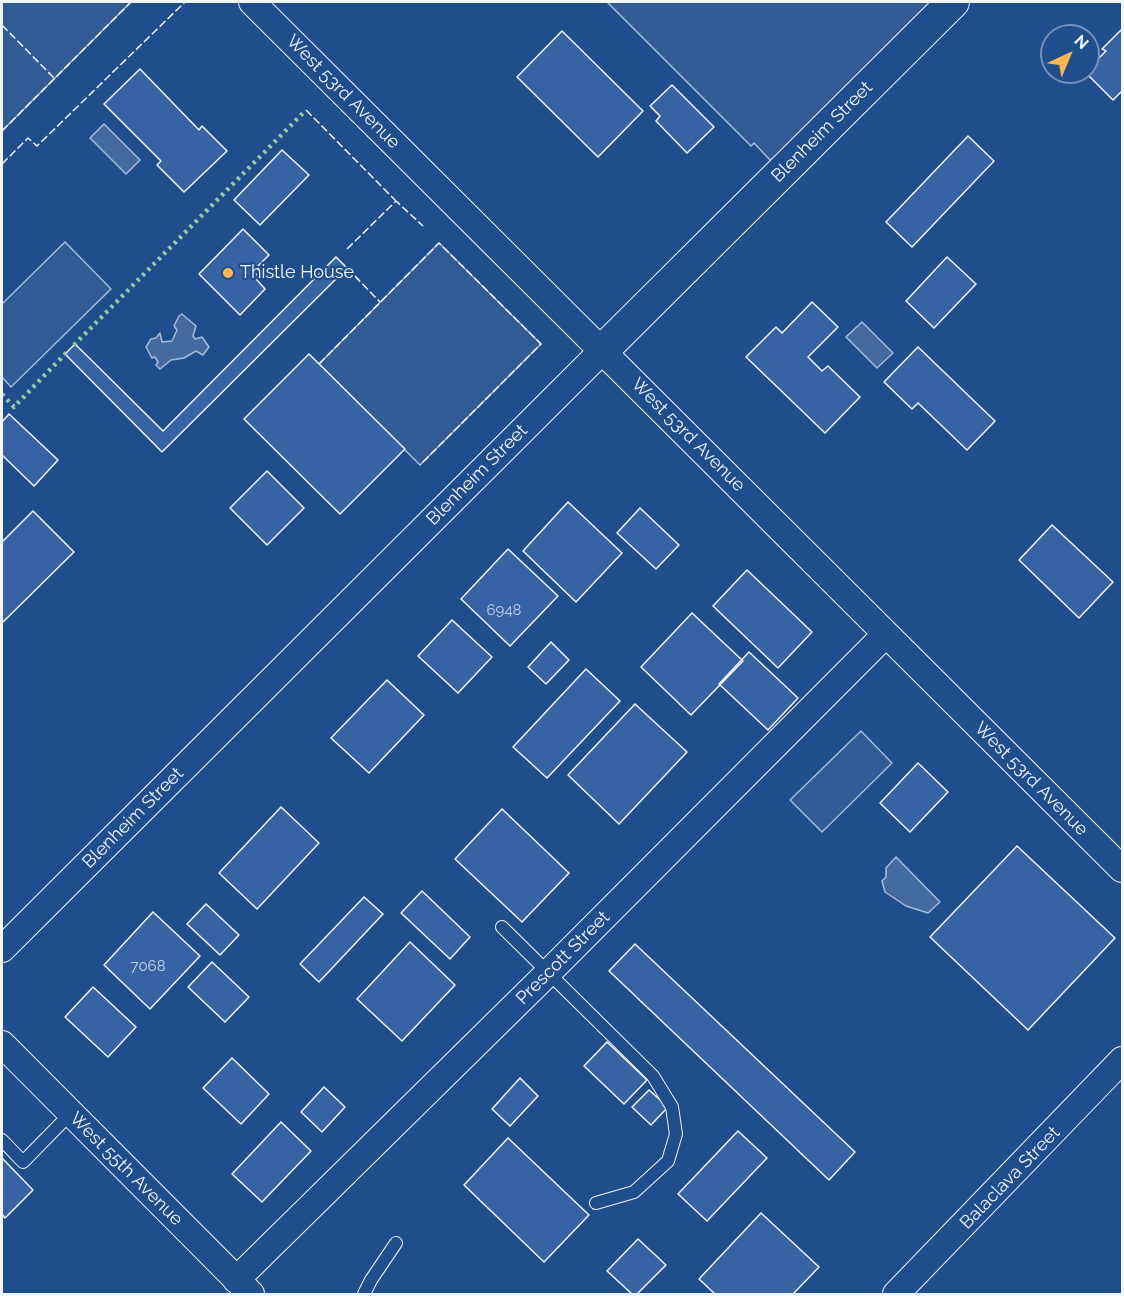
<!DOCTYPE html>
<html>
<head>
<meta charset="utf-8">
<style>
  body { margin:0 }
  #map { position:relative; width:1124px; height:1296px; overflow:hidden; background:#1f4e8c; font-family:Raleway,sans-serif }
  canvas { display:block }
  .frame { position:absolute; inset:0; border:3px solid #f2f6ff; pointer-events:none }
  .north { position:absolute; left:1040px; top:24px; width:60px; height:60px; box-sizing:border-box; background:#1f4e8c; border:2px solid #7391ba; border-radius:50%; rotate:44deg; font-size:16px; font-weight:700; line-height:24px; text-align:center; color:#f2f6ff }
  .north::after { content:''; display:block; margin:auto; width:21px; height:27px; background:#ffb74d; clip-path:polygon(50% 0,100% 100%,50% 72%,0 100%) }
</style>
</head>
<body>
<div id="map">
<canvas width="1124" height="1296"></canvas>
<div class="frame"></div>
<div class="north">N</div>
</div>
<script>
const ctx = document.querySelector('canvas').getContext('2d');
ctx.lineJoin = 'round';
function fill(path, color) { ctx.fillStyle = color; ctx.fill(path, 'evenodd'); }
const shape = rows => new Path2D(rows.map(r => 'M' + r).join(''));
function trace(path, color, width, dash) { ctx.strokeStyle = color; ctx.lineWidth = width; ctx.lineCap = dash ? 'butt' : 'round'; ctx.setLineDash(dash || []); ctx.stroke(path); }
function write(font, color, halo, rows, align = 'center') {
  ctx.font = font + ' Raleway,sans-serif'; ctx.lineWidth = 4.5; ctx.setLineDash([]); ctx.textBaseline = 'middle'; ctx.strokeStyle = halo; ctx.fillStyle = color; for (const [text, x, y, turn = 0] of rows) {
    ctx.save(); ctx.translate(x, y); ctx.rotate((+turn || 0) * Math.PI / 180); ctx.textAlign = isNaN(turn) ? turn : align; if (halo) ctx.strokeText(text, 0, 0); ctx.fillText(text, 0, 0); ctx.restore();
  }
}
const green = shape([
  [2,2,131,2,2,131,2,2],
  [607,2,933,2,772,162,754,143,751,146,607,2],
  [65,242,111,289,11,387,2,377,2,304,65,242],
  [439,243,541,344,420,465,319,364,439,243],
  [861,731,892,763,822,832,790,800,861,731]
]);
const water = shape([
  [104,124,140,160,126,174,90,138,104,124],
  [182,314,196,326,193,336,195,339,202,337,209,347,203,355,196,351,184,358,171,360,160,369,156,365,158,362,155,357,152,358,146,347,151,339,156,338,160,333,162,342,172,341,177,330,174,326,179,316,182,314],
  [862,322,893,353,877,368,846,337,862,322],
  [896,857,940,902,928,913,906,906,885,892,882,881,886,877,886,868,896,857]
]);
const building = shape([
  [1122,29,1122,91,1113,100,1085,72,1088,72,1088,69,1106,51,1102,49,1122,29],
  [562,31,643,111,598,157,517,77,562,31],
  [140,69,199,130,202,126,227,151,184,192,157,165,161,161,104,104,140,69],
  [672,85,714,127,687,153,656,121,660,116,650,106,672,85],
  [968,136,994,161,912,247,886,222,968,136],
  [282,150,309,175,260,225,234,200,282,150],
  [243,229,269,255,253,271,259,277,257,280,265,289,240,315,199,274,243,229],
  [336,257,347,268,162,452,65,354,75,344,163,431,336,257],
  [947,257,976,284,934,328,906,301,947,257],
  [812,302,838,327,808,357,822,371,828,366,860,397,825,433,746,357,776,327,782,333,812,302],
  [918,347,995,421,967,450,918,403,912,409,884,382,918,347],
  [309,354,405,449,340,514,244,419,309,354],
  [9,414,58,460,34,486,2,455,2,422,9,414],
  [267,471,304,508,267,545,230,508,267,471],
  [568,502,622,553,576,602,523,551,568,502],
  [640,508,679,545,656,569,617,533,640,508],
  [33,511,74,552,2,623,2,542,33,511],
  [1052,525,1113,582,1079,618,1019,560,1052,525],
  [508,549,558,596,510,646,461,599,508,549],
  [747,570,812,632,778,668,713,606,747,570],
  [692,613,743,661,691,715,641,667,692,613],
  [452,620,492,657,458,693,418,656,452,620],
  [551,642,569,660,546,684,528,667,551,642],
  [749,652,798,698,768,730,719,684,749,652],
  [586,669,620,701,547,778,513,747,586,669],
  [387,680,424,715,369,773,331,738,387,680],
  [635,704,687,752,619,824,568,775,635,704],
  [918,763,948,792,910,832,880,803,918,763],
  [281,807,319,843,257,909,219,873,281,807],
  [502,809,569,873,522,922,455,859,502,809],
  [1017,846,1115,938,1028,1030,930,937,1017,846],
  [422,891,470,937,450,959,401,913,422,891],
  [364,897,383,914,319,982,300,964,364,897],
  [206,904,239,935,220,955,187,924,206,904],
  [153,912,200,956,150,1009,104,965,153,912],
  [410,942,455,985,402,1041,357,999,410,942],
  [635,944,855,1152,829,1180,609,971,635,944],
  [212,962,249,997,225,1022,188,987,212,962],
  [93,987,136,1027,108,1057,65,1017,93,987],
  [607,1042,647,1080,624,1104,584,1066,607,1042],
  [232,1058,269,1094,241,1124,203,1088,232,1058],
  [520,1078,538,1096,510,1126,492,1109,520,1078],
  [324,1087,345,1107,322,1132,301,1112,324,1087],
  [649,1090,668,1107,651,1125,632,1107,649,1090],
  [281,1122,311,1151,262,1202,232,1174,281,1122],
  [738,1131,767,1158,707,1221,678,1194,738,1131],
  [508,1138,589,1215,544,1262,464,1185,508,1138],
  [2,1158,33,1190,5,1218,2,1214,2,1158],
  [761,1213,819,1267,793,1294,715,1294,699,1279,761,1213],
  [638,1239,666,1265,637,1294,632,1294,607,1271,638,1239]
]);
const service = shape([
  [502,927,653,1076,672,1107,676,1134,668,1161,634,1192,596,1203],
  [2,1140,23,1162,71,1113],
  [364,1294,371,1280,396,1243]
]);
const minor = shape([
  [252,2,1122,869],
  [2,949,603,350],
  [2,1044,251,1294],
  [236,1280,549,972,886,634],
  [896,1294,1122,1060]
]);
const tertiary = shape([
  [603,350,953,2]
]);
const hedge = shape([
  [74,345,306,110],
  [2,394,14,407,68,351]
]);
const fence = shape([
  [2,25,55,79],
  [306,110,396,201],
  [2,131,131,2],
  [2,164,28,138,37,146,185,2],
  [347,249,396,201,423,226],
  [347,268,380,302],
  [319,364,439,243,541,344,420,465]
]);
const markers = [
  [228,273,6,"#ffb74d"]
];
const numberNames = [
  ["6948",504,610],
  ["7068",148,966]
];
const streetNames = [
  ["West 53rd Avenue",343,92,45],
  ["Blenheim Street",822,132,-45],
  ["West 53rd Avenue",688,435,45],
  ["Blenheim Street",477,475,-45],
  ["West 53rd Avenue",1031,779,45],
  ["Blenheim Street",133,818,-45],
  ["Prescott Street",563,958,-45],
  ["West 55th Avenue",126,1169,45],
  ["Balaclava Street",1010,1178,-46]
];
const poiNames = [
  ["Thistle House",240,273]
];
fill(green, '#305b95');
trace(green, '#a8bbd7', 1.5);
fill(water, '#446ba0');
trace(water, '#a8bbd7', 1.5);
fill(building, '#3563a3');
trace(building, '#f2f6ff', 1.5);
trace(service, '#f2f6ff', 14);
trace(minor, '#f2f6ff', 28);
trace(tertiary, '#f2f6ff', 34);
trace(service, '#1f4e8c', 12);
trace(minor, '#1f4e8c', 26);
trace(tertiary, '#1f4e8c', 32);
trace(hedge, '#97c8a6', 4.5, [3, 4.5]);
trace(fence, '#f2f6ff', 1.5, [8, 3]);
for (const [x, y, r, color] of markers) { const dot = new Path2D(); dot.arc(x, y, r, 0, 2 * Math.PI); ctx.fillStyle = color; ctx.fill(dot); trace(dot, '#1f4e8c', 2); }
write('15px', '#c3d1e8', null, numberNames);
write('18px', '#f2f6ff', '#1f4e8c', streetNames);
write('18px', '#f2f6ff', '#1f4e8c', poiNames, 'left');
</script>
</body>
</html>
